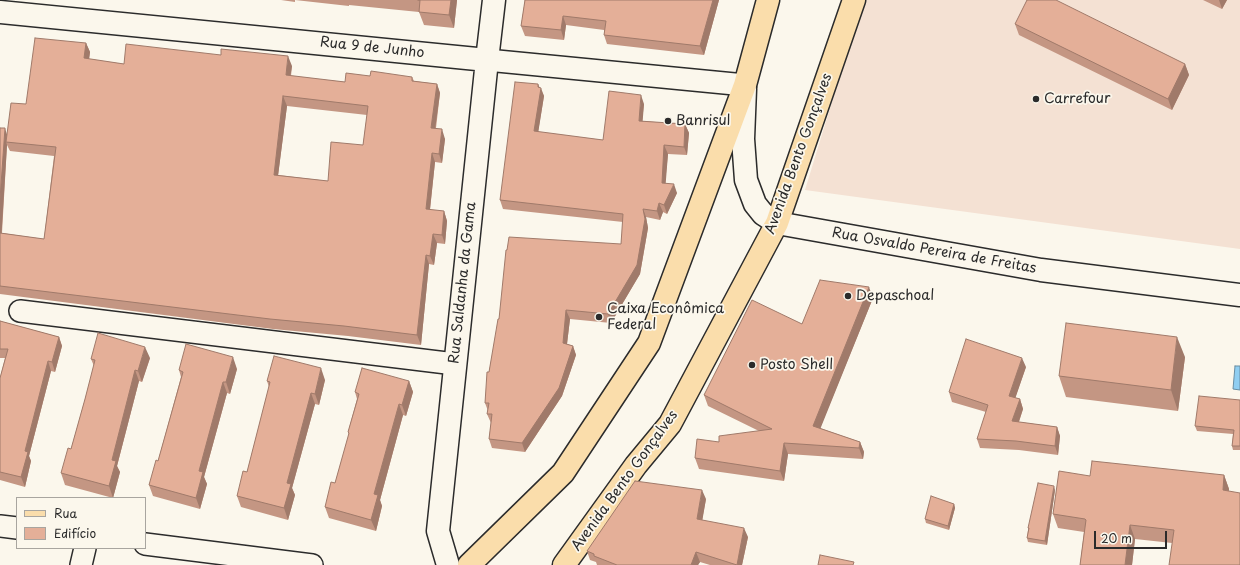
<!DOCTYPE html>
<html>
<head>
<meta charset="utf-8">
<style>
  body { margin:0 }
  #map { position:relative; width:1240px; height:565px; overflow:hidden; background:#fbf7ec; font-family:"Playpen Sans",sans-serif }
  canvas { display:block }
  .legend { position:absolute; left:16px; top:497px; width:130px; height:52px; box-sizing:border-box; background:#fbf7ec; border:1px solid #a8a59f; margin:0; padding:5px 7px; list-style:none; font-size:12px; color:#2b2b2b }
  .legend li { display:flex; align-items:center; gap:8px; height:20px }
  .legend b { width:20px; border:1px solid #a8a59f }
  .scale { position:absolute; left:1094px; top:531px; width:73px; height:18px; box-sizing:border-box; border:2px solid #2b2b2b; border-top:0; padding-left:5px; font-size:12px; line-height:14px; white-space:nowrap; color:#2b2b2b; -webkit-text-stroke:3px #fbf7ec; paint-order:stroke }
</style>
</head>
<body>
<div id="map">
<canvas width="1240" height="565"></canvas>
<ul class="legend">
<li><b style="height:5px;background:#faddab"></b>Rua</li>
<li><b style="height:11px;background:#e4af98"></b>Edifício</li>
</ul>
<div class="scale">20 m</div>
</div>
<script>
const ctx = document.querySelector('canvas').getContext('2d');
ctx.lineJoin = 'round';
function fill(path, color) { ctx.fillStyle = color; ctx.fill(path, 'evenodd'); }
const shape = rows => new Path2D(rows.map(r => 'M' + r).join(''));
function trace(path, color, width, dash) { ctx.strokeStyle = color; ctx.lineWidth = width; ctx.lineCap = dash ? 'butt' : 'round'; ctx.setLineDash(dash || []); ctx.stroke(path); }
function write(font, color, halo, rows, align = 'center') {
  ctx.font = font + ' "Playpen Sans",sans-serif'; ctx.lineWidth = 3.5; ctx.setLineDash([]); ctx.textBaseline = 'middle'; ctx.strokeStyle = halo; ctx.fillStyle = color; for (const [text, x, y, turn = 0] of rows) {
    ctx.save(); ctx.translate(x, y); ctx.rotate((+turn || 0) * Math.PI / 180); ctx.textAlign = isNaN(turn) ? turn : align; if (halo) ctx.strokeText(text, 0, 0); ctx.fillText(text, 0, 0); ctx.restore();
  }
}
const built = shape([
  [863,0,1240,0,1240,249,805,190]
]);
const water = shape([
  [1235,366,1240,366,1240,390,1233,389,1235,366]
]);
const street = shape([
  [487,60,745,85],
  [20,311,455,364],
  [0,526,17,528],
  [145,544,312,565],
  [81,565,85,548]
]);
const secondary = shape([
  [0,12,487,60],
  [745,89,743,139,746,180,755,204,763,214,777,223,1041,270,1240,295],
  [448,565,438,531,487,60,494,0]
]);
const primary = shape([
  [469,565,563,473,649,343,745,85,768,0],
  [564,565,636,465,670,424,777,223,854,0]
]);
const wall = shape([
  [281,0,457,0,454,28,424,25,419,12,349,5,349,6,295,0,295,2],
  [525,0,719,0,704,55,607,44,604,35,604,30,566,25,564,40,525,36,521,26],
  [1203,0,1227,0,1222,9],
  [1015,24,1185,64,1189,75,1172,110,1019,35],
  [86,43,90,52,89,59,124,64,292,66,291,76,345,82,370,76,412,77,414,81,437,84,440,93,436,128,445,139,442,163,435,162,430,210,444,211,447,221,445,244,437,243,434,265,429,264,421,345,348,336,273,329,0,294,0,128,7,135,26,104],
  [287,106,367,115,363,145,328,181,278,175],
  [7,145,10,151,54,156,44,239,2,233],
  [538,84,544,96,538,132,603,140,644,104,642,121,685,124,689,133,687,155,668,154,665,183,677,193,667,214,663,212,660,220,646,217,648,228,640,274,611,323,570,319,567,344,573,346,576,355,562,396,525,452,492,448,489,439,491,423,487,414,488,411,485,403,489,372,499,319,621,244,623,222,503,209,500,200],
  [873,298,820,428,860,442,864,452,863,459,788,454,784,481,699,469,695,458,719,442,759,431,708,406,704,395,802,324],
  [0,321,59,337,62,346,55,372,51,371,29,456,31,461,25,487,0,480,0,378,5,358,0,358],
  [1185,357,1178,411,1066,397,1059,376],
  [150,358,142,382,139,381,117,466,120,472,113,498,65,485,61,473,71,449,85,399,94,366,91,359],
  [1026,367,1015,398,1020,399,1023,409,1019,422,1057,427,1060,436,1058,455,1019,450,980,448,977,439,986,412,952,402,949,392],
  [237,369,230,394,227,393,204,477,207,484,200,509,153,496,149,485,158,461,181,377,179,370],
  [325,380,319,405,315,404,292,488,295,495,288,520,241,507,237,496,247,472,269,387,267,381],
  [409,381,413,392,406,416,403,415,380,500,382,506,376,531,329,518,325,507,335,483,349,435,348,432,357,399,355,392],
  [1240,400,1240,450,1233,450,1232,446,1233,434,1197,431,1195,426],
  [1224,475,1229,489,1172,543,1135,539,1132,565,1080,565,1084,532,1058,528,1053,514,1090,476],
  [1055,490,1047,545,1028,542,1027,538,1028,530,1028,528],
  [706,499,702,520,748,537,742,565,710,565,700,562,698,565,597,565,596,562,590,560,587,551],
  [954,504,955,508,949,530,926,523,925,519]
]);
const shadedWall = shape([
  [451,0,457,0,454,28,449,15],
  [713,0,719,0,704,55,700,46],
  [1219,0,1227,0,1222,9],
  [563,16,566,25,564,40,561,30],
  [86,43,90,52,88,67,84,58],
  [288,56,292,66,289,84,286,75],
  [1185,64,1189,75,1172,110,1168,99],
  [437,84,440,93,434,137,431,128],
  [538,84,540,91,541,88,544,96,537,140,534,131],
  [641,95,644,104,642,129,639,121],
  [283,96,287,106,277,184,274,175],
  [685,124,689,133,687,155,684,147],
  [5,128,8,138,6,142,7,145,1,242,0,238,0,199],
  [442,129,445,139,442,163,439,154],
  [664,145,668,154,665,192,662,183],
  [432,153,435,162,429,218,426,209],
  [674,184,677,193,667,214,664,205],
  [659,203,663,212,660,220,657,211],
  [643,209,646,217,648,228,640,274,611,323,608,314],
  [444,211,447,221,445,244,442,235],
  [433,234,437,243,434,265,430,256],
  [426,255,429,264,421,345,417,335],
  [869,287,873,298,817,437,813,426],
  [566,310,570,319,566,352,563,343],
  [59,337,62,346,55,372,52,362],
  [1177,337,1185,357,1178,411,1171,390],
  [573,346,576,355,562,396,525,452,522,443],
  [145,347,150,358,142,382,138,371],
  [233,357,237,369,230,394,226,382],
  [1022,358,1026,367,1013,405,1009,396],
  [48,361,51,371,29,456,31,461,25,487,21,477,25,451],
  [321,368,325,380,319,405,315,394],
  [135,370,139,381,117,466,120,472,113,498,109,486,112,460],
  [409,381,413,392,406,416,402,405],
  [223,382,227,393,204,477,207,484,200,509,196,498,199,471],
  [311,393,315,404,292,488,295,495,288,520,284,508,287,483],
  [1020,399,1023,409,1016,430,1012,421],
  [399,404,403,415,380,500,382,506,376,531,371,520,374,494],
  [1057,427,1060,436,1058,455,1055,446],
  [860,442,864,452,863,459,859,448],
  [784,443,788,454,784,481,780,471],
  [1224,475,1229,489,1228,504,1223,490],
  [1054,486,1055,490,1047,545,1045,541],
  [702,490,706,499,701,528,697,519],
  [954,504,955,508,949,530,948,526],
  [1130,525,1135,539,1132,565,1125,565],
  [744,528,748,537,742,565,737,565],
  [696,552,700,562,698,565,691,565]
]);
const building = shape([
  [418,0,451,0,449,15,419,12,420,0,418,0],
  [525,0,713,0,700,46,604,35,606,21,563,16,561,30,521,26,525,0],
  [1027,0,1056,0,1185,64,1168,99,1015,24,1027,0],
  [35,38,86,43,84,58,124,64,126,44,221,55,221,49,288,56,286,75,345,82,346,73,370,76,371,71,412,77,412,81,437,84,431,128,442,129,439,154,432,153,426,209,444,211,442,235,433,234,430,256,426,255,417,335,344,326,270,319,0,286,0,233,44,239,56,147,6,142,11,103,26,104,35,38],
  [283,96,368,106,363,145,331,142,328,181,274,175,283,96],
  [515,82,538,84,538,87,541,88,534,131,603,140,609,91,641,95,639,121,685,124,684,147,664,145,662,183,674,184,664,205,659,203,657,211,643,209,645,219,637,265,608,314,566,310,563,343,573,346,559,388,522,443,489,439,492,414,487,414,489,403,485,403,487,372,489,372,498,319,499,319,506,250,507,250,509,237,621,244,623,214,500,200,515,82],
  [0,128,5,128,0,199,0,128],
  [820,280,869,287,813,426,860,442,859,448,784,443,780,471,695,458,697,439,719,442,719,436,772,429,704,395,752,300,802,324,820,280],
  [0,321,59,337,52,362,48,361,25,451,28,452,21,477,0,472,0,378,8,349,0,349,0,321],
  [1066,323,1177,337,1171,390,1059,376,1066,323],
  [98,333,145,347,138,371,135,370,112,460,116,461,109,486,61,473,68,448,71,449,85,399,95,360,91,359,98,333],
  [966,339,1022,358,1009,396,1020,399,1012,421,1057,427,1055,446,1016,441,977,439,988,405,949,392,966,339],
  [186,344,233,357,226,382,223,382,199,471,203,472,196,498,149,485,156,460,158,461,183,372,179,370,186,344],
  [274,356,321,368,315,394,311,393,287,483,291,484,284,508,237,496,243,471,247,472,270,382,267,381,274,356],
  [362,368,409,381,402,405,399,404,374,494,378,495,371,520,325,507,331,482,335,483,349,433,348,432,359,394,355,392,362,368],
  [1199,396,1240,400,1240,446,1232,446,1234,430,1195,426,1199,396],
  [1092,461,1224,475,1223,490,1240,493,1240,565,1169,565,1174,530,1130,525,1125,565,1080,565,1086,520,1085,519,1053,514,1059,471,1090,476,1092,461],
  [635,481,702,490,697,519,744,528,737,565,696,552,691,565,617,565,594,556,594,554,587,551,635,481],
  [1038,483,1054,486,1045,541,1027,538,1029,528,1028,528,1038,483],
  [931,496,954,504,948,526,925,519,931,496],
  [820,555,854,562,853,565,818,565,820,555]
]);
const markers = [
  [1036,99,4,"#2b2b2b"],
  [668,121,4,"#2b2b2b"],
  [848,296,4,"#2b2b2b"],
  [599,317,4,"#2b2b2b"],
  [752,365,4,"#2b2b2b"]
];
const streetNames = [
  ["Rua 9 de Junho",372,48,6],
  ["Avenida Bento Gonçalves",799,154,-70],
  ["Rua Osvaldo Pereira de Freitas",934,251,10],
  ["Rua Saldanha da Gama",463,283,-84],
  ["Avenida Bento Gonçalves",625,481,-54]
];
const poiNames = [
  ["Carrefour",1044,99],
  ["Banrisul",676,121],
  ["Depaschoal",856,296],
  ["Caixa Econômica",607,309],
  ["Federal",607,325],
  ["Posto Shell",760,365]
];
fill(built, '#f4e1d3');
fill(water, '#90cef1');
trace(water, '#688da2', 1);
trace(street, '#2b2b2b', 24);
trace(secondary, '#2b2b2b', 25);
trace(primary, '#2b2b2b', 25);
trace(street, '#fbf7ec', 21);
trace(secondary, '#fbf7ec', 22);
trace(primary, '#faddab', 22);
fill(wall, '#c49683');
fill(shadedWall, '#a07a6a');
fill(building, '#e4af98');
trace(building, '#a07a6a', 1);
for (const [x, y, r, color] of markers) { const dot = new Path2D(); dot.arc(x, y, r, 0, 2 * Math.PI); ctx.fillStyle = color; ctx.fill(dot); trace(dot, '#fbf7ec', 1.5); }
write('14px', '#2b2b2b', '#fbf7ec', streetNames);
write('14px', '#2b2b2b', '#fbf7ec', poiNames, 'left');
</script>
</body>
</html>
